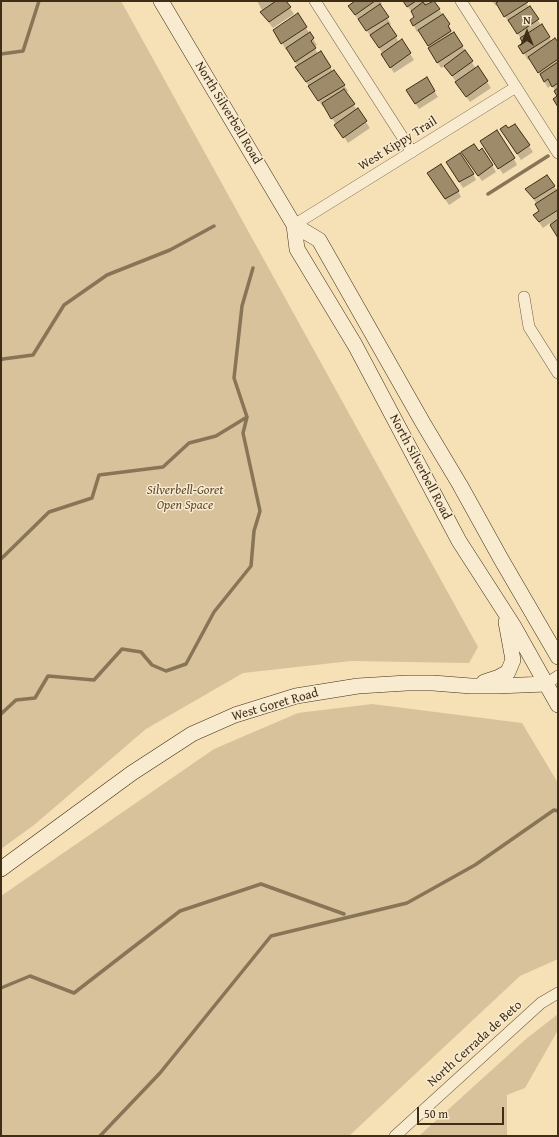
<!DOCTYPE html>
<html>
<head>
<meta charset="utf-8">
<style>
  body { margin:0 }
  #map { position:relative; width:559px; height:1137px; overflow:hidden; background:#f6e0b6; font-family:"Gentium Book Plus",serif }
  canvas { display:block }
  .frame { position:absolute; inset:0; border:2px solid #3f2e17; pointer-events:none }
  .north { position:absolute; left:507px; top:12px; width:40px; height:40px; -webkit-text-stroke:3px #f9ebd0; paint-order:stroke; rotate:0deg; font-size:11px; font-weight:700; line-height:16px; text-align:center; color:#3f2e17 }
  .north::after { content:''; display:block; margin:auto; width:14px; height:18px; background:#3f2e17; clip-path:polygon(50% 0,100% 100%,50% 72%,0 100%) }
  .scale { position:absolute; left:417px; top:1107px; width:87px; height:18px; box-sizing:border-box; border:2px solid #3f2e17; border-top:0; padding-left:5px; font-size:12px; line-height:14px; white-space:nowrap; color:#3f2e17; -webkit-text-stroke:3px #f9ebd0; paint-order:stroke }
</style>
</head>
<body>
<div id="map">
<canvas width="559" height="1137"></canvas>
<div class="frame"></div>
<div class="north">N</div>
<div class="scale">50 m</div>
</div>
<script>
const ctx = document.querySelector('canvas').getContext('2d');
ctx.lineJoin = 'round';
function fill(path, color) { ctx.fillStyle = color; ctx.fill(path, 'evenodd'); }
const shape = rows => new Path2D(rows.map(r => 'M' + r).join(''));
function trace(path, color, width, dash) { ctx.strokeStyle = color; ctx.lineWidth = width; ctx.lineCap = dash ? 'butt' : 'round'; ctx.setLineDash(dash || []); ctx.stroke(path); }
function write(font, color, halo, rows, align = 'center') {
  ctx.font = font + ' "Gentium Book Plus",serif'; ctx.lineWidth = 3; ctx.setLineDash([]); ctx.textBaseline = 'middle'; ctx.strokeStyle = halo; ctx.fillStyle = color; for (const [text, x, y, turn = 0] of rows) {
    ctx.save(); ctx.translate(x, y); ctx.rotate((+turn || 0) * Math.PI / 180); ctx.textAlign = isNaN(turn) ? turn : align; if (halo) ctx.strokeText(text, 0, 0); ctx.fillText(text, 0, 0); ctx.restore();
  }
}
const green = shape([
  [1,1,121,1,478,647,469,663,351,661,243,673,146,729,34,825,1,849],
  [372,704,522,723,558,783,558,959,520,976,349,1136,1,1136,1,896,214,749,298,713],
  [558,1014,558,1030,525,1088,507,1095,507,1136,419,1136,526,1039]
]);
const shadow = shape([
  [257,1,285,1,294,14,273,28,265,18,261,12,263,12],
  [356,1,380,1,382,4,380,6,391,24,389,26,399,42,402,41,414,60,394,73,372,36,371,37,360,20,359,21,353,12],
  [403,1,430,1,424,5,425,7,433,2,443,15,452,31,451,33,452,35,454,33,476,69,478,68,491,88,470,102,445,66,441,68,419,30,417,32,411,20,416,17,412,12],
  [492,1,525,1,552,42,558,44,558,96,552,85,548,88,530,58,528,60,523,52,524,43,510,22,509,23,498,5,496,6],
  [297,14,317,45,314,47,318,54,321,52,333,72,344,85,348,91,345,93,370,128,348,143,324,106,323,107,300,73,298,66,287,49,286,50,275,30],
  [426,78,438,97,419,109,411,96],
  [515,125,533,152,521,160,505,135,508,129],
  [485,147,514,159,517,165,503,174],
  [479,152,492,165,496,172,482,181,466,159],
  [451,169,473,174,476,180,463,188],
  [432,180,458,191,461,197,449,205],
  [554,186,558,192,558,218,556,219,558,220,558,237,550,223,543,228,538,221,534,215,540,211,537,204,526,189]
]);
const stream = shape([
  [1,54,23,51,39,1],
  [488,194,548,156],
  [1,360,3,359,33,355,64,305,107,275,170,250,214,226],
  [2,558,49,512,92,498,99,475,163,467,189,443,216,436,247,417],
  [1,714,16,700,35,698,48,676,94,680,122,649,141,652,152,665,166,671,186,664,214,612,251,566,254,531,260,511,243,433,247,417,234,378,242,306,253,268],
  [1,988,30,976,74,993,180,911,261,884,344,914],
  [100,1136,160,1073,271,936,407,903,475,865,554,810,558,811]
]);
const building = shape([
  [276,1,286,1,291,7,269,22,260,12,276,1],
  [355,1,375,1,355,15,348,6,355,1],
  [403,1,416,1,407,7,403,1],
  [434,1,440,9,413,26,410,20,414,17,411,11,423,2,425,5,434,1],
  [499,1,527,1,528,2,504,17,496,3,499,1],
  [380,4,389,17,366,31,358,19,380,4],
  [530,6,539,19,517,34,508,20,530,6],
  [298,13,307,27,281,44,273,30,298,13],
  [443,14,450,24,448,26,451,31,428,46,418,30,443,14],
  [388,23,397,36,379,48,370,35,388,23],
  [542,24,550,37,523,54,518,46,523,43,520,38,542,24],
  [310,32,314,38,311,41,316,48,295,62,286,48,310,32],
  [454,32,463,46,437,63,428,48,454,32],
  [555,38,558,42,558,59,538,73,528,57,555,38],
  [402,39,411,53,390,68,381,54,402,39],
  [465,50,473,61,452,76,444,66,465,50],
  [321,51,331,67,306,82,295,67,321,51],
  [558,62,558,83,552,87,548,79,544,82,540,74,558,62],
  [478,66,488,81,466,97,455,82,478,66],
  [334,70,345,85,318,101,308,86,334,70],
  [427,77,435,91,415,104,406,90,427,77],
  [558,88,558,107,553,99,557,96,554,91,558,88],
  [344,89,355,104,331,119,322,103,344,89],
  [358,108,367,121,343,138,334,125,358,108],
  [515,124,530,145,517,154,500,129,506,125,508,128,515,124],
  [497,130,515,158,498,169,480,141,497,130],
  [474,144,479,151,482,148,493,165,478,176,461,152,474,144],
  [460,153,474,174,459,182,446,162,460,153],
  [441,164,459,191,445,199,427,173,441,164],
  [547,175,555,186,534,199,525,189,547,175],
  [557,190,558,192,558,210,539,222,533,215,539,211,535,204,557,190],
  [558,219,558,238,550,225,558,219]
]);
const street = shape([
  [315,1,412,152],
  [461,1,558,153],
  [294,225,516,87],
  [524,297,529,327,558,373],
  [546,684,558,676],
  [395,1136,541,1003,558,993]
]);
const secondary = shape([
  [161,1,294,225,297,249,355,345,459,541,513,625,558,705],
  [294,225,319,240,423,423,460,485,501,559,558,657],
  [484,682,499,677,508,672,513,660,506,622],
  [1,869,132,773,192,734,235,715,296,696,358,686,407,683,433,683,471,686,497,686,546,684]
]);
const streetNames = [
  ["North Silverbell Road",228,113,59],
  ["West Kippy Trail",398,144,-32],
  ["North Silverbell Road",420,467,62],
  ["West Goret Road",275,705,-16],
  ["North Cerrada de Beto",475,1044,-42]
];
const parkNames = [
  ["Silverbell-Goret",185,491],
  ["Open Space",185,506]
];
fill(green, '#d7c29b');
fill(shadow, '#0003');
trace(stream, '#887456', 3.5);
fill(building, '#9e8b6a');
trace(building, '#3f2e17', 1);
trace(street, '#6d5a3f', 12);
trace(secondary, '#3f2e17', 16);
trace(street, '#f9ebd0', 11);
trace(secondary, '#f9ebd0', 15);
write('13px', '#3f2e17', '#f9ebd0', streetNames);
write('italic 13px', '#5d4c31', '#f9ebd0', parkNames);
</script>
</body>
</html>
